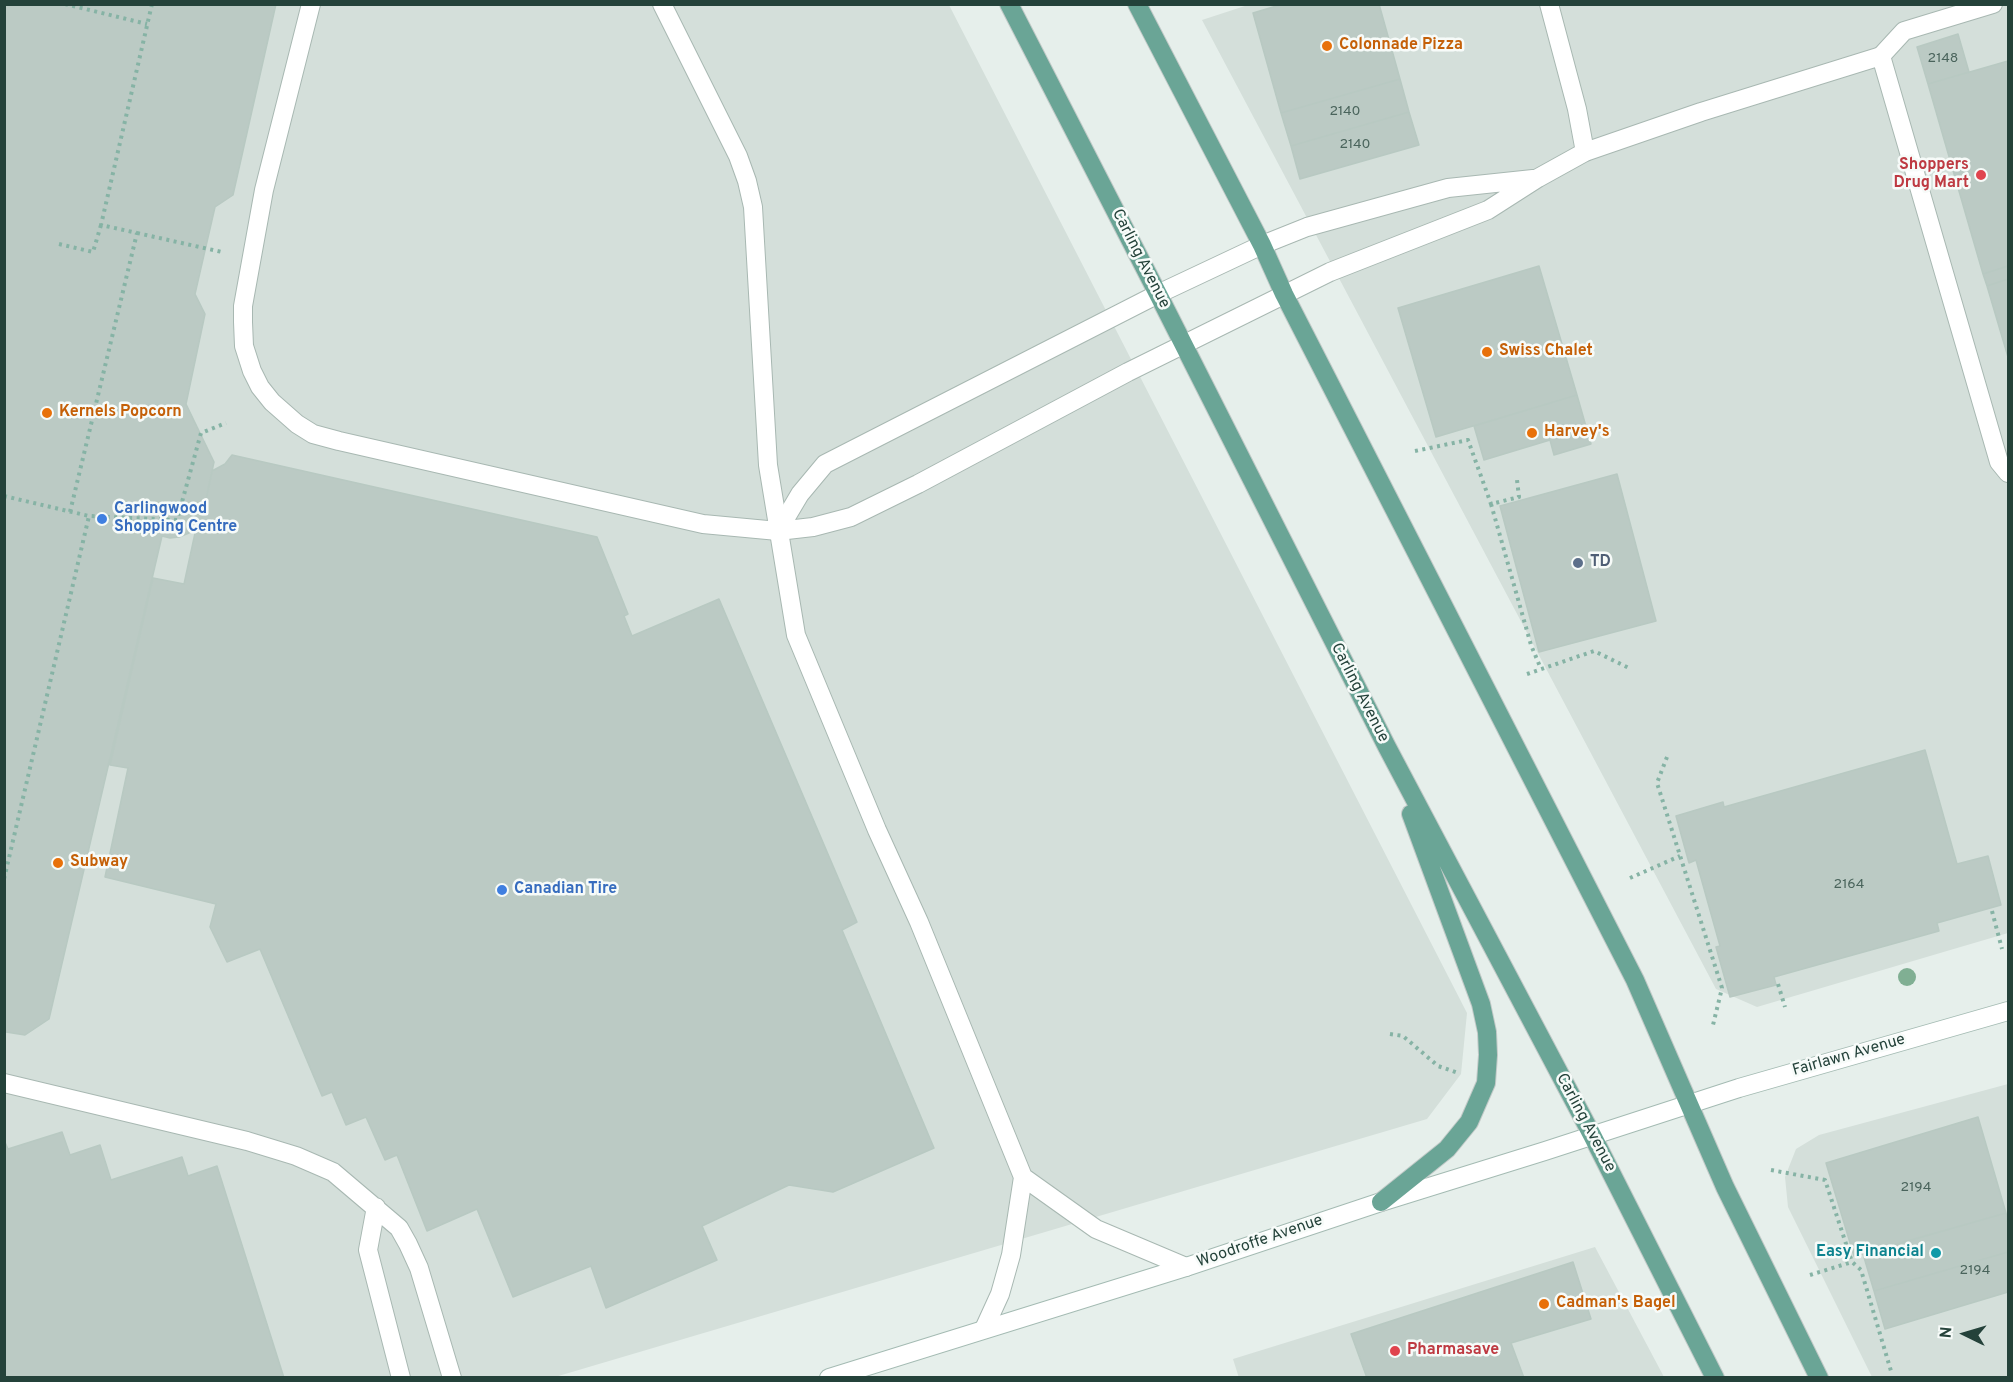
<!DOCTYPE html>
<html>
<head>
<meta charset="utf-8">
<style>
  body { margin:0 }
  #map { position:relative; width:2013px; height:1382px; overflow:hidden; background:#e6efeb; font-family:Overpass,sans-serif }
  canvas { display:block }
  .frame { position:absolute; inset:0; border:6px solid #24423a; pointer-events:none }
  .north { position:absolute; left:1935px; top:1304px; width:60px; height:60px; -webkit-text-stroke:4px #f7fbf9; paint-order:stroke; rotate:275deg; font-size:16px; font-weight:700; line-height:24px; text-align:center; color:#24423a }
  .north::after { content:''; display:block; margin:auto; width:21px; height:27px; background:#24423a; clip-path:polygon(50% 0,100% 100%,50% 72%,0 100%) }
</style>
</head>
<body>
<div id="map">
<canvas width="2013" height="1382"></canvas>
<div class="frame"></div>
<div class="north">N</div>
</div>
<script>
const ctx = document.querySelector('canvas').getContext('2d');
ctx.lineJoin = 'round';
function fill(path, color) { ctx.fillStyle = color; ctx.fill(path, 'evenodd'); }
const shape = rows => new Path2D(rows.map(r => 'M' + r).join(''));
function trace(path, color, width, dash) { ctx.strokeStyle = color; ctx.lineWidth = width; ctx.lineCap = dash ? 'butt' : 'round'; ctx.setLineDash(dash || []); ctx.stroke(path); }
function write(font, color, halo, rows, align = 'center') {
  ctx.font = font + ' Overpass,sans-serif'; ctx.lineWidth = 5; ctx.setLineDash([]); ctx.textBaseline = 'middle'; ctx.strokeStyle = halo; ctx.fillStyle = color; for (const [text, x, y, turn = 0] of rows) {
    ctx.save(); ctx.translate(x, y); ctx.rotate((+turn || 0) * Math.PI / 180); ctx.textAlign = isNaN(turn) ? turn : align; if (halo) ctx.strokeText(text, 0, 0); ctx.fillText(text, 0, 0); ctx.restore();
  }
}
const built = shape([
  [1251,4,2008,5,2008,933,1757,1007,1716,989,1202,20],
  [5,5,949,5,1467,1013,1461,1074,1427,1119,555,1377,5,1378],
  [2008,1084,2008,1377,1872,1377,1788,1207,1785,1177,1796,1149,1819,1135],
  [1595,1247,1664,1377,1239,1378,1233,1359]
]);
const building = shape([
  [4,4,276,4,233,195,215,207,195,294,205,314,186,404,214,462,203,514,197,524,189,533,179,537,170,538,162,536,49,1019,25,1035,6,1032,4,1029,4,4],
  [1283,4,1379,4,1400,79,1281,113,1253,13,1283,4],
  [1958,34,1969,72,1928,84,1917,47,1958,34],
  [2008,61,2008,266,1983,274,1928,84,2008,61],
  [1400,79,1409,112,1291,146,1281,113,1400,79],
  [1409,112,1419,145,1300,179,1291,146,1409,112],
  [1539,266,1577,395,1436,437,1398,308,1539,266],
  [2008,266,2008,279,1987,286,1983,274,2008,266],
  [2008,279,2008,357,1987,286,2008,279],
  [1577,395,1591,444,1554,455,1550,440,1484,460,1474,426,1577,395],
  [232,455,597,537,628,614,624,616,632,636,719,599,857,922,842,930,934,1148,833,1192,789,1185,702,1226,717,1260,606,1308,591,1266,513,1297,477,1209,427,1231,397,1155,385,1160,366,1117,346,1125,332,1092,322,1096,260,949,227,962,210,927,216,904,105,877,128,768,110,765,153,578,184,584,197,524,203,514,212,471,225,464,232,455],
  [1617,474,1656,621,1539,652,1500,506,1617,474],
  [1925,750,1957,864,1988,856,2001,905,1937,923,1939,931,1774,977,1776,985,1730,997,1716,947,1720,946,1696,860,1689,863,1676,816,1723,802,1724,807,1925,750],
  [1978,1117,2006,1213,1854,1256,1826,1163,1978,1117],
  [62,1132,70,1155,100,1145,111,1180,182,1157,188,1176,217,1166,284,1378,4,1378,4,1140,8,1149,62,1132],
  [2006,1213,2008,1223,2008,1252,1874,1291,1863,1254,2006,1213],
  [2008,1252,2008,1292,1885,1329,1874,1291,2008,1252],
  [1573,1262,1591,1319,1511,1343,1524,1378,1367,1378,1351,1334,1573,1262]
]);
const path = shape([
  [65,4,147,24],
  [137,233,222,252],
  [59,244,93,252,101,225],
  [1415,451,1468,440,1491,504,1519,497,1517,480],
  [4,496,89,516,177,520,201,433,226,423],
  [1491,504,1531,645,1541,669],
  [70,512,137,233,101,225,152,4],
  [1527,674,1594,651,1629,668],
  [1667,757,1657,783,1722,988,1713,1025],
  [1630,878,1680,856],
  [4,879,89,516],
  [1992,911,2002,949],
  [1778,984,1785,1007],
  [1390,1034,1403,1036,1438,1066,1458,1073],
  [1771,1170,1825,1180,1852,1262,1861,1270,1891,1371],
  [1810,1275,1852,1262]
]);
const lane = shape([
  [662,4,738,156,747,181,753,207,768,465,796,635,877,830,919,922,1023,1177,1011,1255,1000,1294,984,1329],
  [1549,4,1577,109,1585,152],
  [1881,56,1904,31,1993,4],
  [1023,1177,1096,1229,1186,1267]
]);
const street = shape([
  [311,4,264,190,243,306,243,322,244,346,252,371,260,387,272,402,297,424,313,434,339,441,703,524,778,531,813,527,851,517,918,484,1128,372,1330,272,1488,210,1538,178,1585,152,1701,112,1881,56,1999,462,2008,473],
  [778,531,800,494,825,464,1158,294,1262,245,1307,227,1448,188,1533,179],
  [4,1083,247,1141,296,1156,333,1172,399,1228,408,1244,419,1268,452,1378],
  [376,1207,368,1250,401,1378]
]);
const secondary = shape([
  [829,1378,1186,1267,1381,1202,1545,1151,1739,1088,2008,1011]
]);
const primary = shape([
  [1009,4,1158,294,1387,747,1592,1135,1715,1378],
  [1137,4,1262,245,1284,294,1635,980,1725,1187,1819,1378],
  [1381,1202,1447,1149,1469,1122,1486,1083,1488,1055,1487,1032,1481,1004,1411,814]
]);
const trees = [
  [1907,977]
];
const markers = [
  [1327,46,6,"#e8710a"],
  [1981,175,6,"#e0444e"],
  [1487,352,6,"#e8710a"],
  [47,413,6,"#e8710a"],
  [1532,433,6,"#e8710a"],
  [102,519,6,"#3f7fe0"],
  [1578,563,6,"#5c6f8a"],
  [58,863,6,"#e8710a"],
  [502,890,6,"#3f7fe0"],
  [1936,1253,6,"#0f9aa8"],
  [1544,1304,6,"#e8710a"],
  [1395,1351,6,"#e0444e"]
];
const numberNames = [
  ["2148",1943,59],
  ["2140",1345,112],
  ["2140",1355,145],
  ["2164",1849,885],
  ["2194",1916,1188],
  ["2194",1975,1271]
];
const foodNames = [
  ["Colonnade Pizza",1339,46],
  ["Swiss Chalet",1499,352],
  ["Kernels Popcorn",59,413],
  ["Harvey's",1544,433],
  ["Subway",70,863],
  ["Cadman's Bagel",1556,1304]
];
const healthNames = [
  ["Shoppers",1969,166],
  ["Drug Mart",1969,184],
  ["Pharmasave",1407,1351,"left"]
];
const streetNames = [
  ["Carling Avenue",1140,259,63],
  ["Carling Avenue",1359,693,63],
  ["Fairlawn Avenue",1849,1056,-16],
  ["Carling Avenue",1585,1123,62],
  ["Woodroffe Avenue",1260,1242,-19]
];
const shopNames = [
  ["Carlingwood",114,510],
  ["Shopping Centre",114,528],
  ["Canadian Tire",514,890]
];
const serviceNames = [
  ["TD",1590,563]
];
const cultureNames = [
  ["Easy Financial",1924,1253]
];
fill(built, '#d4dfda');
fill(building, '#bbcac4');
trace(building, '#b8c9c2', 1.5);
trace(lane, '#a8b8b2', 20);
trace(street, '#a8b8b2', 20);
trace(secondary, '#a4bbb3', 20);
trace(primary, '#c2cac8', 20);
trace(path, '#86b3a5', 4, [3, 4.5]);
trace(lane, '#fff', 18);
trace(street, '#fff', 18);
trace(secondary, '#fff', 18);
trace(primary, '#6aa596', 18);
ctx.fillStyle = '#80af93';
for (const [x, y] of trees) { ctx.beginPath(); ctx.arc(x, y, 9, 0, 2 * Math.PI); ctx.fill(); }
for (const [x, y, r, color] of markers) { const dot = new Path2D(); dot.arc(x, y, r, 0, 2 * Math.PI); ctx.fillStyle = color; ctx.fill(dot); trace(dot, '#f7fbf9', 2); }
write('14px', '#4a645c', null, numberNames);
write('bold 16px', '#c56008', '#f7fbf9', foodNames, 'left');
write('bold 16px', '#be3a42', '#f7fbf9', healthNames, 'right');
write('16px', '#24423a', '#f7fbf9', streetNames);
write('bold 16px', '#366cbe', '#f7fbf9', shopNames, 'left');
write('bold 16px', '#4e5e75', '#f7fbf9', serviceNames, 'left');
write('bold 16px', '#0d838f', '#f7fbf9', cultureNames, 'right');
</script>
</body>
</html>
